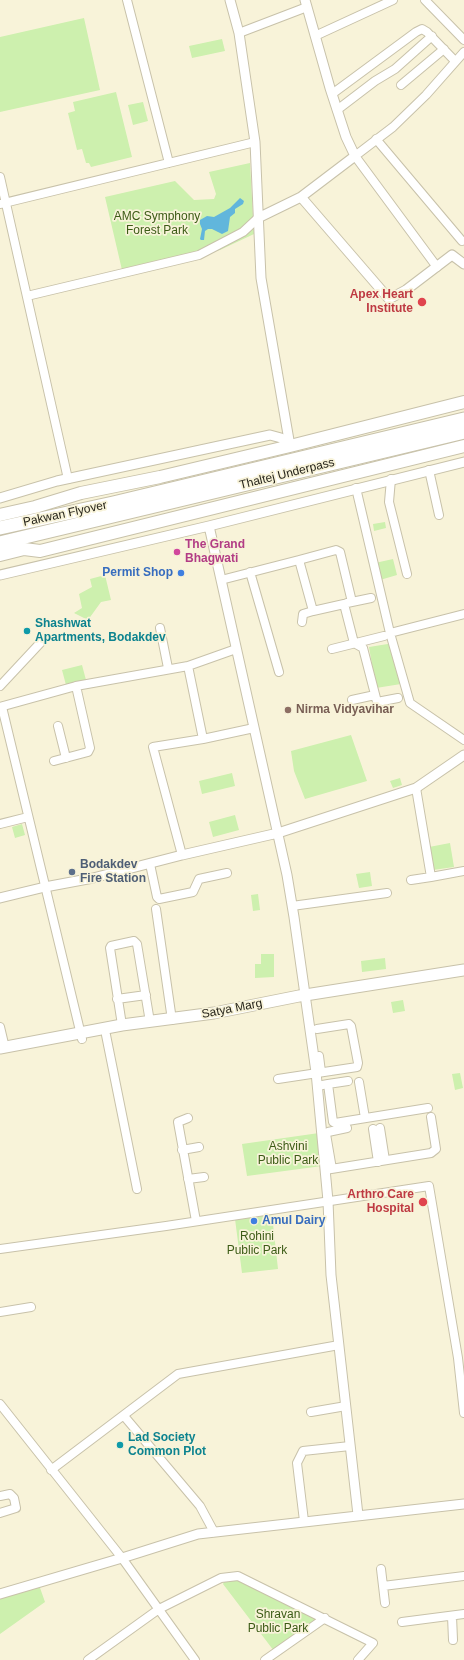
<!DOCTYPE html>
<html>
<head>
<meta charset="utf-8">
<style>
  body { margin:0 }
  canvas { display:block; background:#f8f3d9 }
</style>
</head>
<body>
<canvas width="464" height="1660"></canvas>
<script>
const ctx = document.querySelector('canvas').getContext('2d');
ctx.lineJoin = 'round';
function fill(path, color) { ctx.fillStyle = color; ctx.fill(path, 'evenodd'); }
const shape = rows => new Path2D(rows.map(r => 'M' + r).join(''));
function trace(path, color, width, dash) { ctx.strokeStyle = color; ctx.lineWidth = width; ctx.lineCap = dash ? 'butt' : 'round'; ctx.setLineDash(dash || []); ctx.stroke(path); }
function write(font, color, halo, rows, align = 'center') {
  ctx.font = font + ' Helvetica,sans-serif'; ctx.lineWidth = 3.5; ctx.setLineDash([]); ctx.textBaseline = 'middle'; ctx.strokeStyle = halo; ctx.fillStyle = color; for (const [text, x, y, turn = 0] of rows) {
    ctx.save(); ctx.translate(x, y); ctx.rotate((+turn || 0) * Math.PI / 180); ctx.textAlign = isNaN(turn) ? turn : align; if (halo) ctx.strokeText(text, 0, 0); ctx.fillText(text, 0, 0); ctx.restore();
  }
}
const green = shape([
  [84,18,100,90,0,112,0,37],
  [222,39,225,51,192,58,189,46],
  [116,92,132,157,91,167,89,163,86,163,82,149,77,150,68,113,75,111,73,102],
  [143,102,148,121,133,125,128,105],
  [250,163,254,234,220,250,122,270,105,197,175,181,194,200,214,199,216,194,209,172],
  [385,522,386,528,374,531,373,524],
  [393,559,397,575,380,580,375,563],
  [105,575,111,600,101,602,88,620,74,613,82,608,79,594,92,587,90,579],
  [394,643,401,684,376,688,369,647],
  [82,665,86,680,66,685,62,670],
  [351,735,367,781,305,799,294,771,291,751],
  [232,773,235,786,202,794,199,781],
  [400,778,402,785,393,788,390,781],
  [235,815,239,830,213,837,209,822],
  [22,824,25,835,15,838,12,827],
  [450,843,454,867,433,870,429,847],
  [370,872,372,886,359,888,356,874],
  [258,894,260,910,253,911,251,895],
  [261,954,274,954,274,977,255,978,255,964,261,964],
  [385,958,386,969,362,972,361,961],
  [403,1000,405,1011,393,1013,391,1002],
  [460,1073,463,1088,455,1090,452,1074],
  [319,1133,322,1166,247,1176,242,1144],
  [272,1215,278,1269,242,1273,235,1219],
  [238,1578,321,1619,274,1651,223,1584,225,1580],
  [39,1585,45,1602,0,1634,0,1598]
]);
const water = shape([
  [240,198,244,201,243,204,235,209,235,213,230,217,228,231,222,234,212,229,208,229,205,231,204,240,201,240,200,239,202,229,200,224,200,220,207,216,214,217,230,208]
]);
const minor = shape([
  [127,0,169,163],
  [425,0,464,40],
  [239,33,307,7],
  [315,36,393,0],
  [401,85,444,49],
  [332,94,416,32,422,29,427,32,455,61],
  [337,110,375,81,395,69,432,36],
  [376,139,462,241],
  [0,177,68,479],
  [0,204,255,142],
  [437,267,355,156,393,127,426,95,464,52],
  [27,296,199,255,243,232,258,218],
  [429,470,439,515],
  [391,479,389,502,407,574],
  [356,488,390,633,464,614],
  [299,560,336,550,340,552,352,602],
  [250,572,279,672],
  [221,580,299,560,313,611,344,604,354,643,363,648,377,702,398,698],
  [347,603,371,598],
  [302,622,303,614,313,611],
  [160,628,168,668],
  [390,633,410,703,464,740],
  [332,649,384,636],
  [188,666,203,739],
  [0,686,43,640],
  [352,700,375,695],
  [0,707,76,686,188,666,236,649],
  [2,707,82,1039],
  [58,726,66,758],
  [54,761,88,752,90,748,76,686],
  [416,788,431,877,464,871],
  [0,824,28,817],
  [182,855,153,747,203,739,254,728],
  [150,864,157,897,159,899,193,892,199,879,227,873],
  [411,880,431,877],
  [292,906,387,893],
  [156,909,172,1020],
  [117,999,146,995],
  [122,1025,110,948,111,946,134,941,137,944,150,1022],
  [0,1027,5,1048],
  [106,1035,137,1189],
  [319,1056,321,1072],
  [278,1079,357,1067,358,1063,351,1026,349,1024,317,1029],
  [359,1082,365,1118],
  [328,1084,348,1081],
  [317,1086,328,1084,333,1122,335,1123,428,1108],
  [188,1118,178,1122,196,1221],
  [380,1128,385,1160],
  [373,1129,378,1162],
  [182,1150,199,1147],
  [332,1169,326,1134,328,1132,347,1128],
  [325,1170,431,1153,436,1149,431,1117],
  [188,1179,204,1177],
  [0,1249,166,1226,429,1186,458,1358,464,1413],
  [0,1312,31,1307],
  [0,1404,122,1558,195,1660],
  [311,1412,346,1406],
  [124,1416,200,1506,214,1532],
  [51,1470,178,1374,339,1345],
  [0,1496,10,1494,14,1498,16,1508,0,1513],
  [304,1521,297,1463,303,1451,350,1446],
  [381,1569,385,1603],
  [383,1586,464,1576],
  [452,1616,453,1640],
  [402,1622,464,1614],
  [88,1660,159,1609,221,1578,238,1576,373,1643,358,1660],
  [265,1660,325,1618]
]);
const tertiary = shape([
  [230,0,239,33,255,142,261,278,290,446],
  [301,197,355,156,346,137,330,88,305,0],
  [258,218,301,197,389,299,406,290,452,255,464,264],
  [0,498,57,481,270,435,281,438,290,446],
  [209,526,287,875,294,917,316,1072,328,1201,331,1275,358,1515],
  [0,575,209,526,464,462],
  [0,898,45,887,93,878,182,855,278,833,416,788,464,755],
  [0,1594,122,1558,198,1534,464,1504]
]);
const secondary = shape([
  [0,1048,122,1025,214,1013,299,996,464,970]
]);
const primary = shape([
  [0,515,35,507,81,493,160,477,290,446,464,402],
  [0,555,24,549,40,551,464,446]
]);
const trunk = shape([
  [0,528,113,503,464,419],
  [0,543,464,432]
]);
const markers = [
  [422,302,5,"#e0444e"],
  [177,552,4,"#d1479c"],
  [181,573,4,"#3f7fe0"],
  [27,631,4,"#0f9aa8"],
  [288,710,4,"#8d6e63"],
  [72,872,4,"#5c6f8a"],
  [423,1202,5,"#e0444e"],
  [254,1221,4,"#3f7fe0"],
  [120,1445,4,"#0f9aa8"]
];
const parkNames = [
  ["AMC Symphony",157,217],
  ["Forest Park",157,231],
  ["Ashvini",288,1147],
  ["Public Park",288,1161],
  ["Rohini",257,1237],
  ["Public Park",257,1251],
  ["Shravan",278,1615],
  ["Public Park",278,1629]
];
const healthNames = [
  ["Apex Heart",413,295],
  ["Institute",413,309],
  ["Arthro Care",414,1195],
  ["Hospital",414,1209]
];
const streetNames = [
  ["Thaltej Underpass",287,474,-14],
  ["Pakwan Flyover",65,514,-12],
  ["Satya Marg",232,1009,-11]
];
const hotelNames = [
  ["The Grand",185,545],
  ["Bhagwati",185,559]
];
const shopNames = [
  ["Permit Shop",173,573],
  ["Amul Dairy",262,1221,"left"]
];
const cultureNames = [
  ["Shashwat",35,624],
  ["Apartments, Bodakdev",35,638],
  ["Lad Society",128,1438],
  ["Common Plot",128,1452]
];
const educationNames = [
  ["Nirma Vidyavihar",296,710]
];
const serviceNames = [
  ["Bodakdev",80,865],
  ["Fire Station",80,879]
];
fill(green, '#cdf0ae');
fill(water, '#61b6dc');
trace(minor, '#c8c2aa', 10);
trace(tertiary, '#c8c2aa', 11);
trace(secondary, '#c8c2aa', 13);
trace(primary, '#c8c2aa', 14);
trace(trunk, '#c8c2aa', 15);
trace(minor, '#fff', 8);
trace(tertiary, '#fff', 9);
trace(secondary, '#fff', 11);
trace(primary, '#fff', 12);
trace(trunk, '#fff', 13);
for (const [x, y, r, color] of markers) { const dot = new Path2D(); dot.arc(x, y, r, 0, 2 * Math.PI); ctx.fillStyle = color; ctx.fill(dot); trace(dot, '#f8f3d9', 1.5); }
write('12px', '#3c5b16', '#f8f3d9', parkNames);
write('bold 12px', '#be3a42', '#f8f3d9', healthNames, 'right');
write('12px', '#211f16', '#f8f3d9', streetNames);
write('bold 12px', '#b23c85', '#f8f3d9', hotelNames, 'left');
write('bold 12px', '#366cbe', '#f8f3d9', shopNames, 'right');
write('bold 12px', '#0d838f', '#f8f3d9', cultureNames, 'left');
write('bold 12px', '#785e54', '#f8f3d9', educationNames, 'left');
write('bold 12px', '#4e5e75', '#f8f3d9', serviceNames, 'left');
</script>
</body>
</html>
